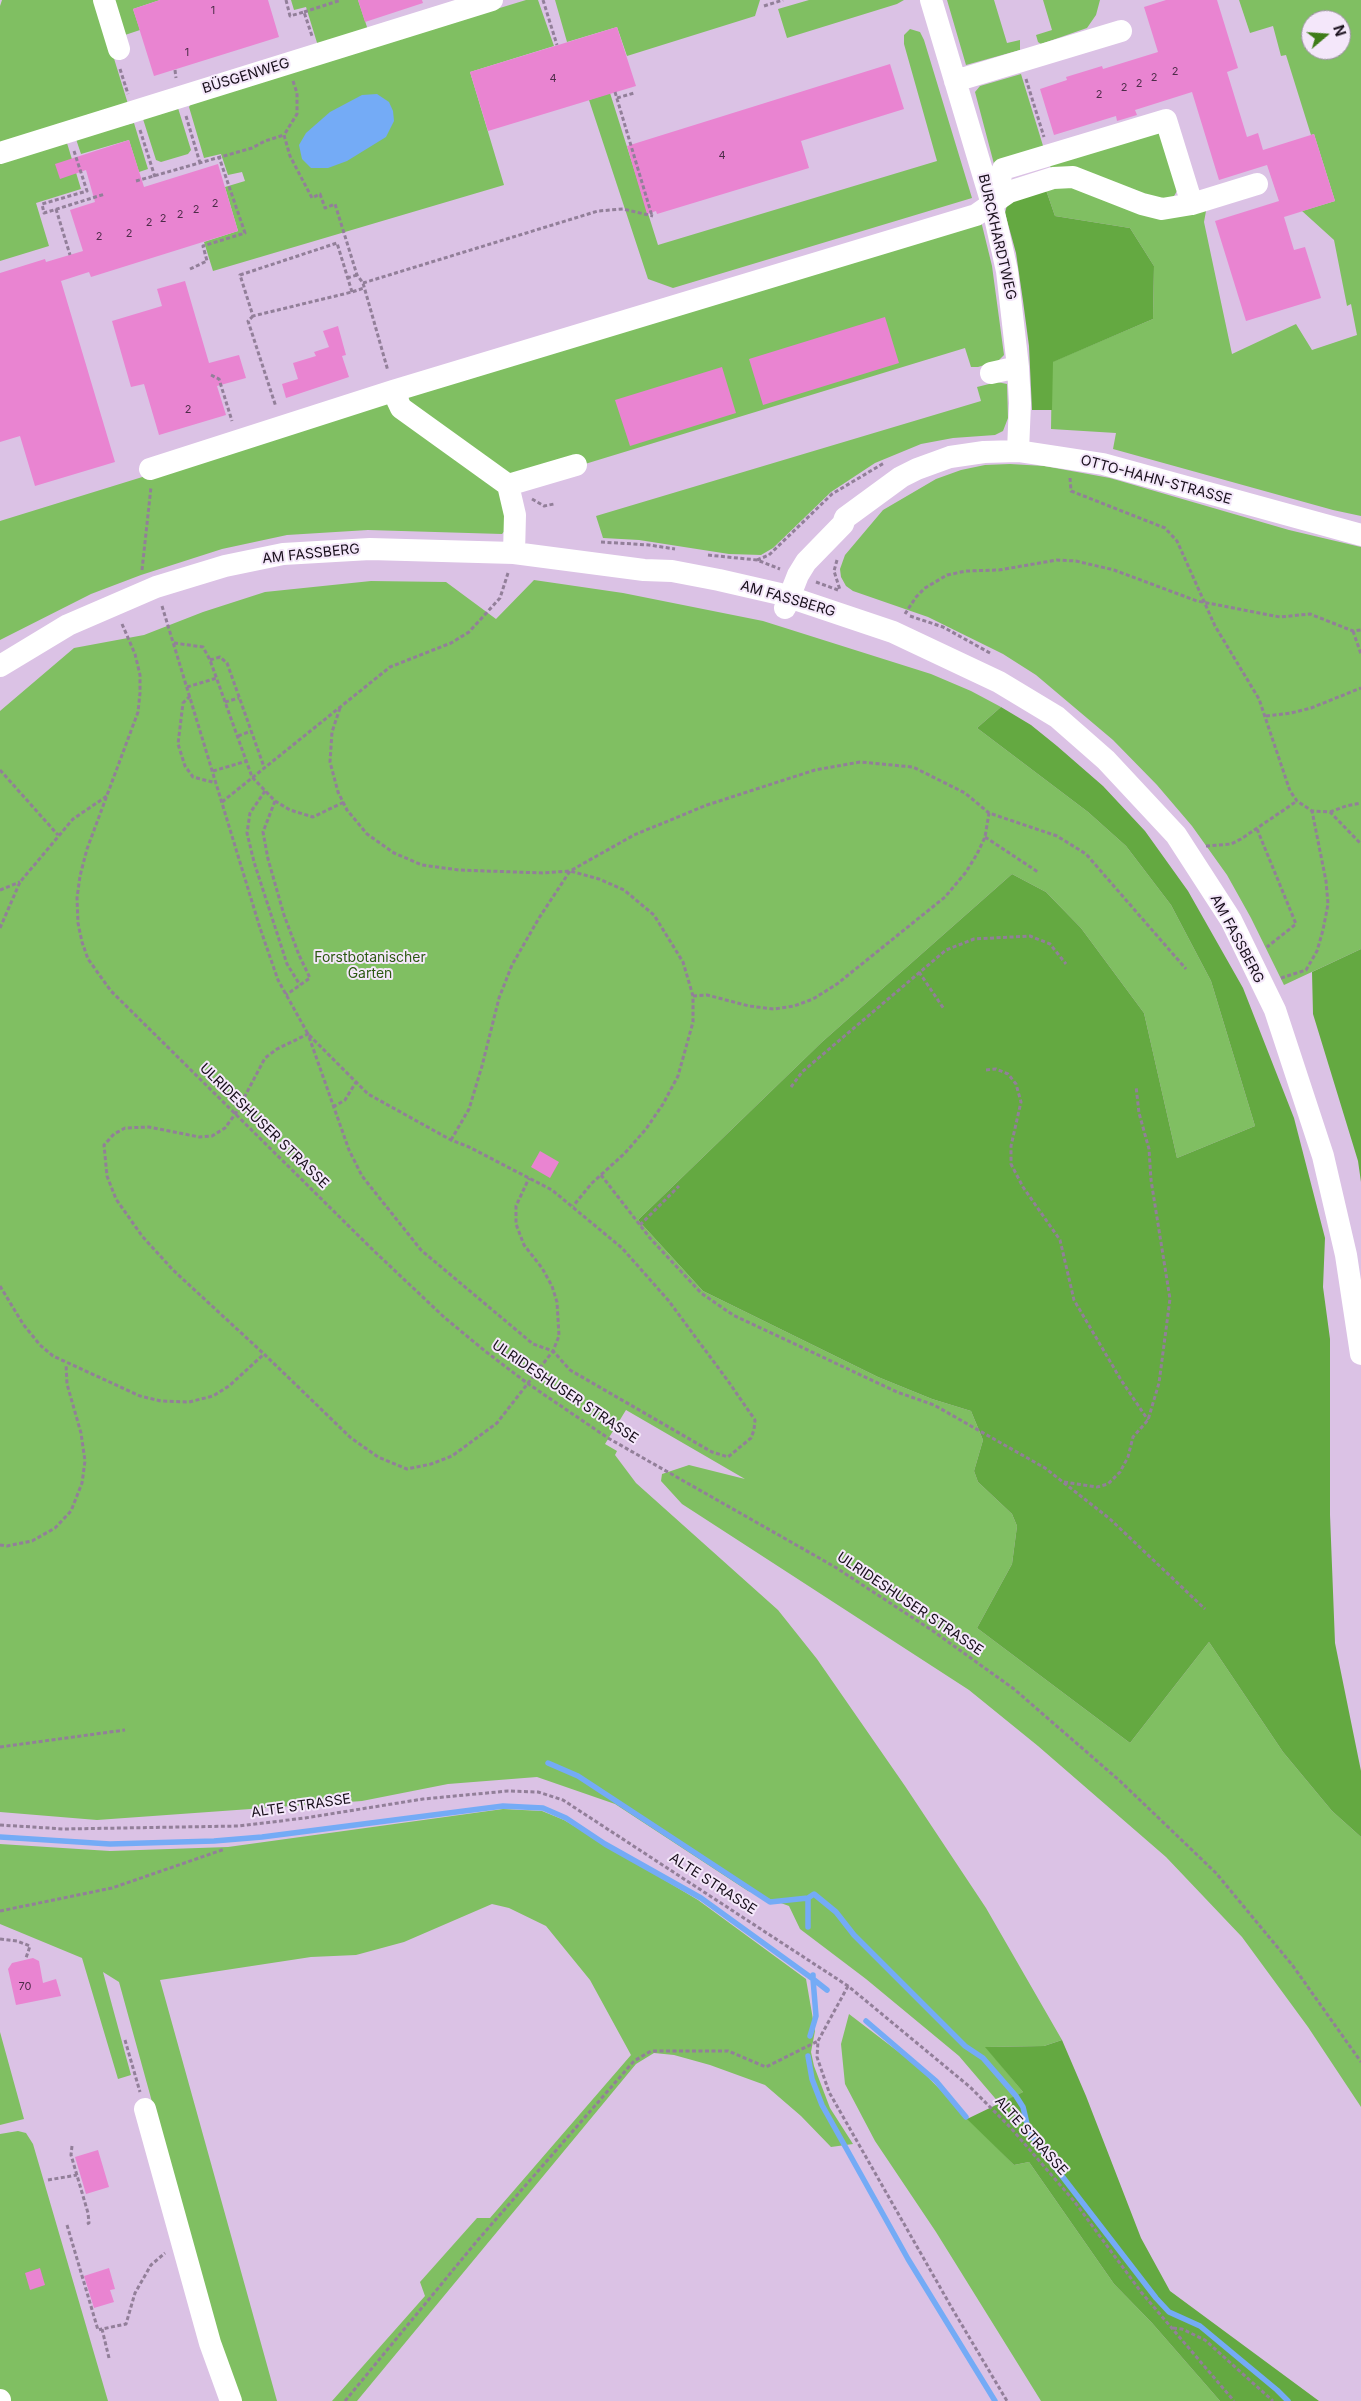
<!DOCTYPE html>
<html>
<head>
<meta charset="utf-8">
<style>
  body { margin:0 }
  #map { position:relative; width:1361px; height:2401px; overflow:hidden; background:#dbc2e5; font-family:Inter,sans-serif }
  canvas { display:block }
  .north { position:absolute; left:1301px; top:10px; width:50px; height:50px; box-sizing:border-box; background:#f4e7fa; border:1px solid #9c91a1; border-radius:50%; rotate:72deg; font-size:14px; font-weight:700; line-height:20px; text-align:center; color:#180f1b }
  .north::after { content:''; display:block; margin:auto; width:18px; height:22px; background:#3e7c18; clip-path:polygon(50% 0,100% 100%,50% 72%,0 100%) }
</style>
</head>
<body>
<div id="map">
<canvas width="1361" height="2401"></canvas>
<div class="north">N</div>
</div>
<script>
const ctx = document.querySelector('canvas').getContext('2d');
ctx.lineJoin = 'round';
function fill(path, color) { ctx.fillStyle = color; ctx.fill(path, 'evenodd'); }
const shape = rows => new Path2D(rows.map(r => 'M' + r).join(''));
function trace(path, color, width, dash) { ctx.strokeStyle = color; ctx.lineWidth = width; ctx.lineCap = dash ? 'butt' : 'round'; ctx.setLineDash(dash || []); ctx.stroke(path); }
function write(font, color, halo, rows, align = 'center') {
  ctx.font = font + ' Inter,sans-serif'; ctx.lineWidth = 4; ctx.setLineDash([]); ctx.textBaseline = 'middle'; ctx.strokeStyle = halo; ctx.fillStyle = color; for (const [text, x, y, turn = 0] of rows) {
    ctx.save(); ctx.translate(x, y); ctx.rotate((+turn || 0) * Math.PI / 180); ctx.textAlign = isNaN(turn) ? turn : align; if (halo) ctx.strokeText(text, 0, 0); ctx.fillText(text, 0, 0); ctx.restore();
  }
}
const green = shape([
  [2,0,96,0,128,104,0,144,0,6],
  [111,0,160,0,133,9,140,30,122,36],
  [291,0,358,0,368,30,318,46,306,7,294,10],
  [526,0,538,0,554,46,470,72,504,185,213,271,204,242,238,231,225,187,245,181,242,172,228,175,221,154,204,158,189,107,192,102],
  [555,0,760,0,755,16,627,56,617,27,567,42],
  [809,0,904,0,897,4,787,38,778,9],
  [947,0,994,0,1007,43,1020,40,1020,50,966,65],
  [1043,0,1100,0,1096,15,1087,28,1041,44,1038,42,1036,35,1052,30],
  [1239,0,1361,0,1361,516,1333,510,1113,449,1116,433,1051,429,1052,362,1153,319,1154,266,1130,228,1055,216,1046,190,1061,185,1206,211,1204,222,1232,354,1296,324,1312,350,1357,335,1351,304,1347,306,1334,240,1302,211,1335,201,1314,134,1311,135,1286,55,1281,56,1273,26,1250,33],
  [1311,20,1341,20,1341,50,1311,50],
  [910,29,920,32,924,40,972,198,673,288,648,279,589,100,610,93,658,245,937,161,904,44,904,35],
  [1021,74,1044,149,994,164,975,92,980,86],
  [178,108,191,150,188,154,161,162,156,160,143,119],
  [134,123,148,169,139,172,129,140,81,154,75,136],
  [1161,132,1178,189,1173,198,1165,201,1051,169,1049,162],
  [67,143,81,189,36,203,49,246,0,261,0,161],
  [981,221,992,266,1004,355,998,361,978,367,971,367,965,348,585,464,508,475,408,402,409,397],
  [997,382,1007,384,1008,418,1003,431,995,435,953,438,921,444,875,463,831,492,773,548,761,555,729,554,639,540,603,538,596,516,981,401,977,387],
  [385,402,499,486,508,527,502,534,368,530,287,535,222,549,141,575,91,594,0,640,0,521],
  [1010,464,1044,466,1110,478,1289,530,1361,547,1361,949,1284,985,1251,918,1227,875,1192,826,1157,785,1113,740,1036,675,1003,654,928,617,853,591,846,586,841,577,840,569,845,555,883,510,936,479,961,470,985,465],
  [534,580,623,593,763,621,931,674,971,691,1001,707,977,728,1088,812,1126,846,1171,905,1211,981,1255,1126,1177,1158,1144,1013,1081,928,1046,892,1012,874,822,1042,638,1220,703,1291,878,1377,932,1399,971,1411,983,1440,974,1471,978,1482,1012,1514,1017,1526,1012,1564,977,1628,1130,1743,1209,1642,1283,1752,1332,1811,1361,1837,1361,2107,1308,2027,1242,1937,1166,1857,1038,1746,969,1690,682,1504,661,1481,662,1474,689,1465,745,1479,626,1410,605,1444,617,1451,615,1455,636,1483,778,1610,817,1659,905,1786,986,1908,1062,2040,1044,2046,986,2047,1023,2092,1000,2104,959,2056,866,1979,800,1929,789,1906,748,1891,615,1804,537,1777,448,1784,362,1801,97,1820,0,1812,0,711,74,648,144,635,203,612,265,592,371,581,446,582,496,619],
  [503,1809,542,1811,564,1820,698,1900,806,1979,815,2031,811,2052,814,2066,830,2108,853,2144,831,2147,801,2116,765,2085,710,2065,674,2055,654,2053,636,2064,357,2401,332,2401,425,2296,420,2282,477,2218,490,2218,631,2055,590,1980,546,1926,509,1908,492,1904,404,1942,356,1955,311,1957,160,1980,277,2401,240,2401,219,2345,119,1982,103,1972,131,2075,118,2079,82,1958,0,1924,0,1844,110,1851,228,1847],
  [849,2014,917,2066,1014,2165,1029,2162,1114,2284,1152,2323,1220,2401,1041,2401,936,2232,875,2141,845,2084,841,2044],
  [0,2032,24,2119,0,2125],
  [18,2131,26,2133,33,2144,108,2401,0,2401,0,2134]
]);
const forest = shape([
  [1046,190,1055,216,1130,228,1154,266,1153,319,1053,362,1052,410,1032,410,1029,346,1023,301,1016,253,1005,213,1007,205,1013,200],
  [1001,707,1031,725,1057,746,1103,786,1145,831,1188,891,1243,988,1294,1118,1325,1238,1323,1287,1330,1339,1330,1515,1335,1643,1361,1771,1361,1837,1332,1811,1283,1752,1209,1642,1130,1743,977,1628,1012,1564,1017,1526,1012,1514,978,1482,974,1471,983,1440,971,1411,932,1399,878,1377,703,1291,638,1220,822,1042,1012,874,1046,892,1081,928,1144,1013,1177,1158,1255,1126,1211,981,1171,905,1126,846,1088,812,977,728],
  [1361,949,1361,1182,1358,1161,1313,1014,1312,972],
  [1062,2040,1086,2096,1141,2238,1170,2291,1319,2401,1220,2401,1152,2323,1114,2284,1029,2162,1014,2165,967,2119,1023,2092,985,2047,1044,2046]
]);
const water = shape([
  [377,94,389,102,393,111,394,121,386,137,347,161,328,168,311,168,302,159,299,145,306,133,330,112,362,95]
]);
const stream = shape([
  [548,1763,578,1776,770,1902,808,1898],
  [0,1837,110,1844,214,1841,262,1837,503,1806,543,1808,566,1818,605,1844,701,1898,813,1979,813,1975],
  [808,1927,808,1898,814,1894,836,1912,854,1935,965,2046,983,2058,1016,2096,1023,2107,1029,2132,1038,2145,1156,2298,1169,2312,1200,2326,1277,2390,1288,2401],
  [813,1979,827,1990],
  [866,2021,936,2081,966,2117],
  [810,2036,816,2016,813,1979],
  [808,2056,812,2079,822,2105,908,2259,995,2401]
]);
const building = shape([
  [160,0,268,0,279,37,154,76,133,9],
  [358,0,422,0,423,3,365,22],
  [1166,0,1217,0,1238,68,1227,72,1247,137,1258,133,1263,150,1314,134,1335,201,1284,217,1294,250,1305,247,1321,298,1246,321,1215,221,1279,201,1267,165,1219,180,1192,92,1135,110,1137,115,1117,121,1116,116,1054,135,1040,89,1067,80,1066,77,1102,66,1103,69,1158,52,1144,7],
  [617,27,636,86,488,131,470,72],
  [890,64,904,109,801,141,809,168,657,214,656,211,647,214,627,146],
  [129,140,144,187,218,164,238,231,91,277,89,272,61,281,115,462,35,486,20,436,0,442,0,273,45,259,46,262,83,251,70,210,95,202,86,170,60,179,55,164],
  [185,281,209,363,239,355,246,378,217,386,226,415,159,435,144,384,131,387,112,321,162,306,157,289],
  [885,317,899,363,763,405,749,359],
  [338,326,346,355,342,356,349,377,286,398,282,384,298,379,293,363,316,356,314,352,329,347,323,331],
  [722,367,736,413,630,446,615,400],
  [540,1151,559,1162,550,1178,531,1167],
  [33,1958,39,1961,43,1983,56,1979,61,1996,16,2005,8,1969,12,1963],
  [98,2150,109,2187,86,2194,75,2157],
  [40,2268,45,2285,30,2290,25,2273],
  [109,2268,115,2289,110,2290,114,2302,94,2308,84,2276]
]);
const path = shape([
  [286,0,290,16,304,12,312,36],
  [543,0,557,45],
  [764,6,783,0],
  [304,12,341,0],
  [120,69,128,94],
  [175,70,176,78],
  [1026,79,1044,137],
  [293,81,297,93,297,114,284,135,290,156,312,198,320,194,325,208,335,204,357,275,363,283,388,371],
  [615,92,652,216],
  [617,98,634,93],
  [186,116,200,163],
  [140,130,155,177],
  [74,151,87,191,42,204,44,213,105,194],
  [136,181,252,148,265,141,284,135],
  [56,209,70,255],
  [190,269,207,261,203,246,245,233,219,157],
  [347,278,357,275],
  [363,283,598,211,623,209,653,216],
  [352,292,337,243,240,275,253,316,352,292,364,288],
  [253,316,248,321,276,407],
  [211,375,219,379,232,421],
  [1070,478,1071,491,1165,528,1177,541,1215,626,1259,699,1290,791,1297,801,1312,811,1330,812,1361,844],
  [532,499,544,506,554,504],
  [601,542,649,545,675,549],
  [708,555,757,560,780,569],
  [757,560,769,555,832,494,884,463],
  [837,560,834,571,840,590],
  [142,570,151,487],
  [816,582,838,590],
  [162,606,260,928,278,980,308,1034,368,1094,451,1140,469,1147,552,1190,622,1248,668,1300,728,1381,755,1420,754,1430,751,1438,728,1457,712,1452,570,1370,553,1351,533,1344,421,1250,362,1176,349,1150,308,1034,277,1049,265,1058,236,1113,225,1128,212,1136,199,1137,149,1127,125,1128,114,1134,104,1145,107,1176,116,1199,142,1236,173,1270,264,1354],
  [905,614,916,597,925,588,947,575,966,571,999,570,1057,560,1076,561,1114,570,1197,601,1280,617,1310,614,1353,631,1361,630],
  [910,616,943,627,990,653],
  [122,624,135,654,140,675,140,693,138,712,87,849,80,876,77,898,78,923,82,942,88,959,111,991,374,1251,445,1318,485,1351,527,1383,608,1438,835,1567,933,1631,1014,1689,1120,1781,1216,1873,1293,1966,1361,2062],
  [1353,631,1361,654],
  [174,643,203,647,210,660,252,777,275,801,290,810,313,817,344,802],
  [210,660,220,657,227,663,264,767],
  [187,687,217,678],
  [190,696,183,703,178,744,185,766,193,777,216,783],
  [225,702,239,698],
  [340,708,332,732,330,762,338,792,347,810,367,834,394,853,422,865,459,870,543,873,570,871,599,879,624,890,654,915,683,962,693,996,693,1022,678,1076,663,1104,646,1129,625,1153,592,1183,573,1206],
  [1266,716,1291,713,1311,708,1361,688],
  [238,736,251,731],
  [0,770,58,835],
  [213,771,247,761],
  [265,791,250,813,247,833,254,862,287,964,300,985],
  [275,801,263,832,268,859,284,915,299,955,310,978,286,995],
  [222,802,390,667,451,643,469,632,500,598,508,573],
  [1330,812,1346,806,1361,803],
  [1257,829,1296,924,1267,947],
  [985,837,1038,872],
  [1206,846,1231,844,1241,839,1297,801],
  [0,890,20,882],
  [0,928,20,882,73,819,107,796],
  [919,972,944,1009],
  [1281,978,1306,970,1317,951,1323,930,1328,904,1326,881,1312,811],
  [693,996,707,995,749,1006,774,1009,794,1006,813,999,837,984,945,897,966,872,977,854,985,837,989,813],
  [986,1070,996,1069,1008,1074,1016,1084,1021,1102,1011,1146,1011,1164,1023,1187,1060,1240,1074,1300,1121,1380,1148,1420],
  [791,1087,802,1072,946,950,974,939,1030,936,1050,944,1066,964],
  [333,1107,345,1100,356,1082],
  [451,1140,469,1109,482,1066,499,998,512,965,539,918,570,871,634,835,707,805,815,770,860,762,913,767,965,793,989,813,1057,836,1086,854,1186,969],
  [601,1175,650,1238,701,1293,733,1315,897,1392,934,1405,1045,1468,1110,1519,1205,1609],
  [640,1225,679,1186],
  [0,1286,23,1324,40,1345,53,1356,140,1396,161,1401,189,1402,213,1396,229,1386,264,1354,351,1438,378,1457,407,1469,431,1464,452,1456,497,1423,553,1351,559,1336,557,1302,552,1286,542,1268,524,1245,516,1224,516,1206,529,1178],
  [1064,1482,1097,1487,1108,1484,1120,1472,1128,1457,1133,1437,1148,1420,1159,1383,1170,1299,1151,1180,1149,1149,1139,1113,1136,1086],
  [0,1545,7,1546,32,1541,55,1528,71,1511,82,1483,85,1461,81,1433,67,1384,66,1364],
  [0,1747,125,1730],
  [0,1825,64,1829,239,1826,305,1818,423,1799,508,1791,538,1792,563,1800,848,1986,970,2087,1010,2127,1074,2201,1141,2292,1234,2401],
  [0,1911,112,1888,225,1849],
  [0,1939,17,1941,30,1946,26,1958],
  [848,1986,818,2041,817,2057,829,2092,953,2310,1007,2401],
  [125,2040,140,2092],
  [72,2146,71,2155,88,2213,89,2223,87,2224],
  [48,2180,77,2175],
  [67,2225,98,2330,102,2329],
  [1173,2328,1182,2329,1205,2340,1273,2401],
  [109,2358,102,2329,126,2324,135,2293,151,2265,165,2253],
  [345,2401,477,2241,634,2061,651,2051,728,2051,766,2067,818,2041]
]);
const minor = shape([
  [104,0,119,49],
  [931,0,992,204,1007,271,1018,367,1020,403,1018,451],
  [955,81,1121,31],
  [0,153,492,0],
  [992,204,1003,169,1166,120,1192,204],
  [991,373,1018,367],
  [393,391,401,408,508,485,515,515,514,553],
  [150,469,393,391,976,215,1009,192,1053,178,1073,177,1142,204,1162,209,1192,204,1257,184],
  [508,485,576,465],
  [785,608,798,575,806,562,843,524,845,518,901,477,917,469,950,457,984,452,1018,451,1103,464,1361,535],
  [0,666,68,625,156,587,225,566,283,554,370,549,514,553,644,570,672,571,719,580,780,594,893,632,999,682,1057,717,1106,760,1176,835,1231,920,1275,1010,1323,1156,1346,1255,1361,1354],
  [145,2109,210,2343,231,2401],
  [0,2400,0,2401]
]);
const numberNames = [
  ["1",213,11],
  ["1",187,53],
  ["2",1175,72],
  ["2",1154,78],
  ["4",553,79],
  ["2",1139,84],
  ["2",1124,88],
  ["2",1099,95],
  ["4",722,156],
  ["2",215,204],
  ["2",196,210],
  ["2",180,215],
  ["2",163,219],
  ["2",149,223],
  ["2",129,234],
  ["2",99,237],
  ["2",188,410],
  ["70",25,1987]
];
const streetNames = [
  ["BÜSGENWEG",246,76,-17],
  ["BURCKHARDTWEG",997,237,77],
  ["OTTO-HAHN-STRASSE",1156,480,15],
  ["AM FASSBERG",311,554,-6],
  ["AM FASSBERG",788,599,16],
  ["AM FASSBERG",1237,939,62],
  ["ULRIDESHUSER STRASSE",264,1126,44],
  ["ULRIDESHUSER STRASSE",565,1392,34],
  ["ULRIDESHUSER STRASSE",910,1604,34],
  ["ALTE STRASSE",301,1806,-8],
  ["ALTE STRASSE",713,1884,33],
  ["ALTE STRASSE",1031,2136,48]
];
const parkNames = [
  ["Forstbotanischer",370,958],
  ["Garten",370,974]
];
fill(green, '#80bf62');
fill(forest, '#64a941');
fill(water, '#74abf6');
trace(stream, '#74abf6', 5.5);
fill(building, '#e984d1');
trace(path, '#927f99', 3, [4, 2.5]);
trace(minor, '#fff', 22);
write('11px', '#4c2c48', null, numberNames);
write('14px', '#180f1b', '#f4e7fa', streetNames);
write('14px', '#2c5912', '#f4e7fa', parkNames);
</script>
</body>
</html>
